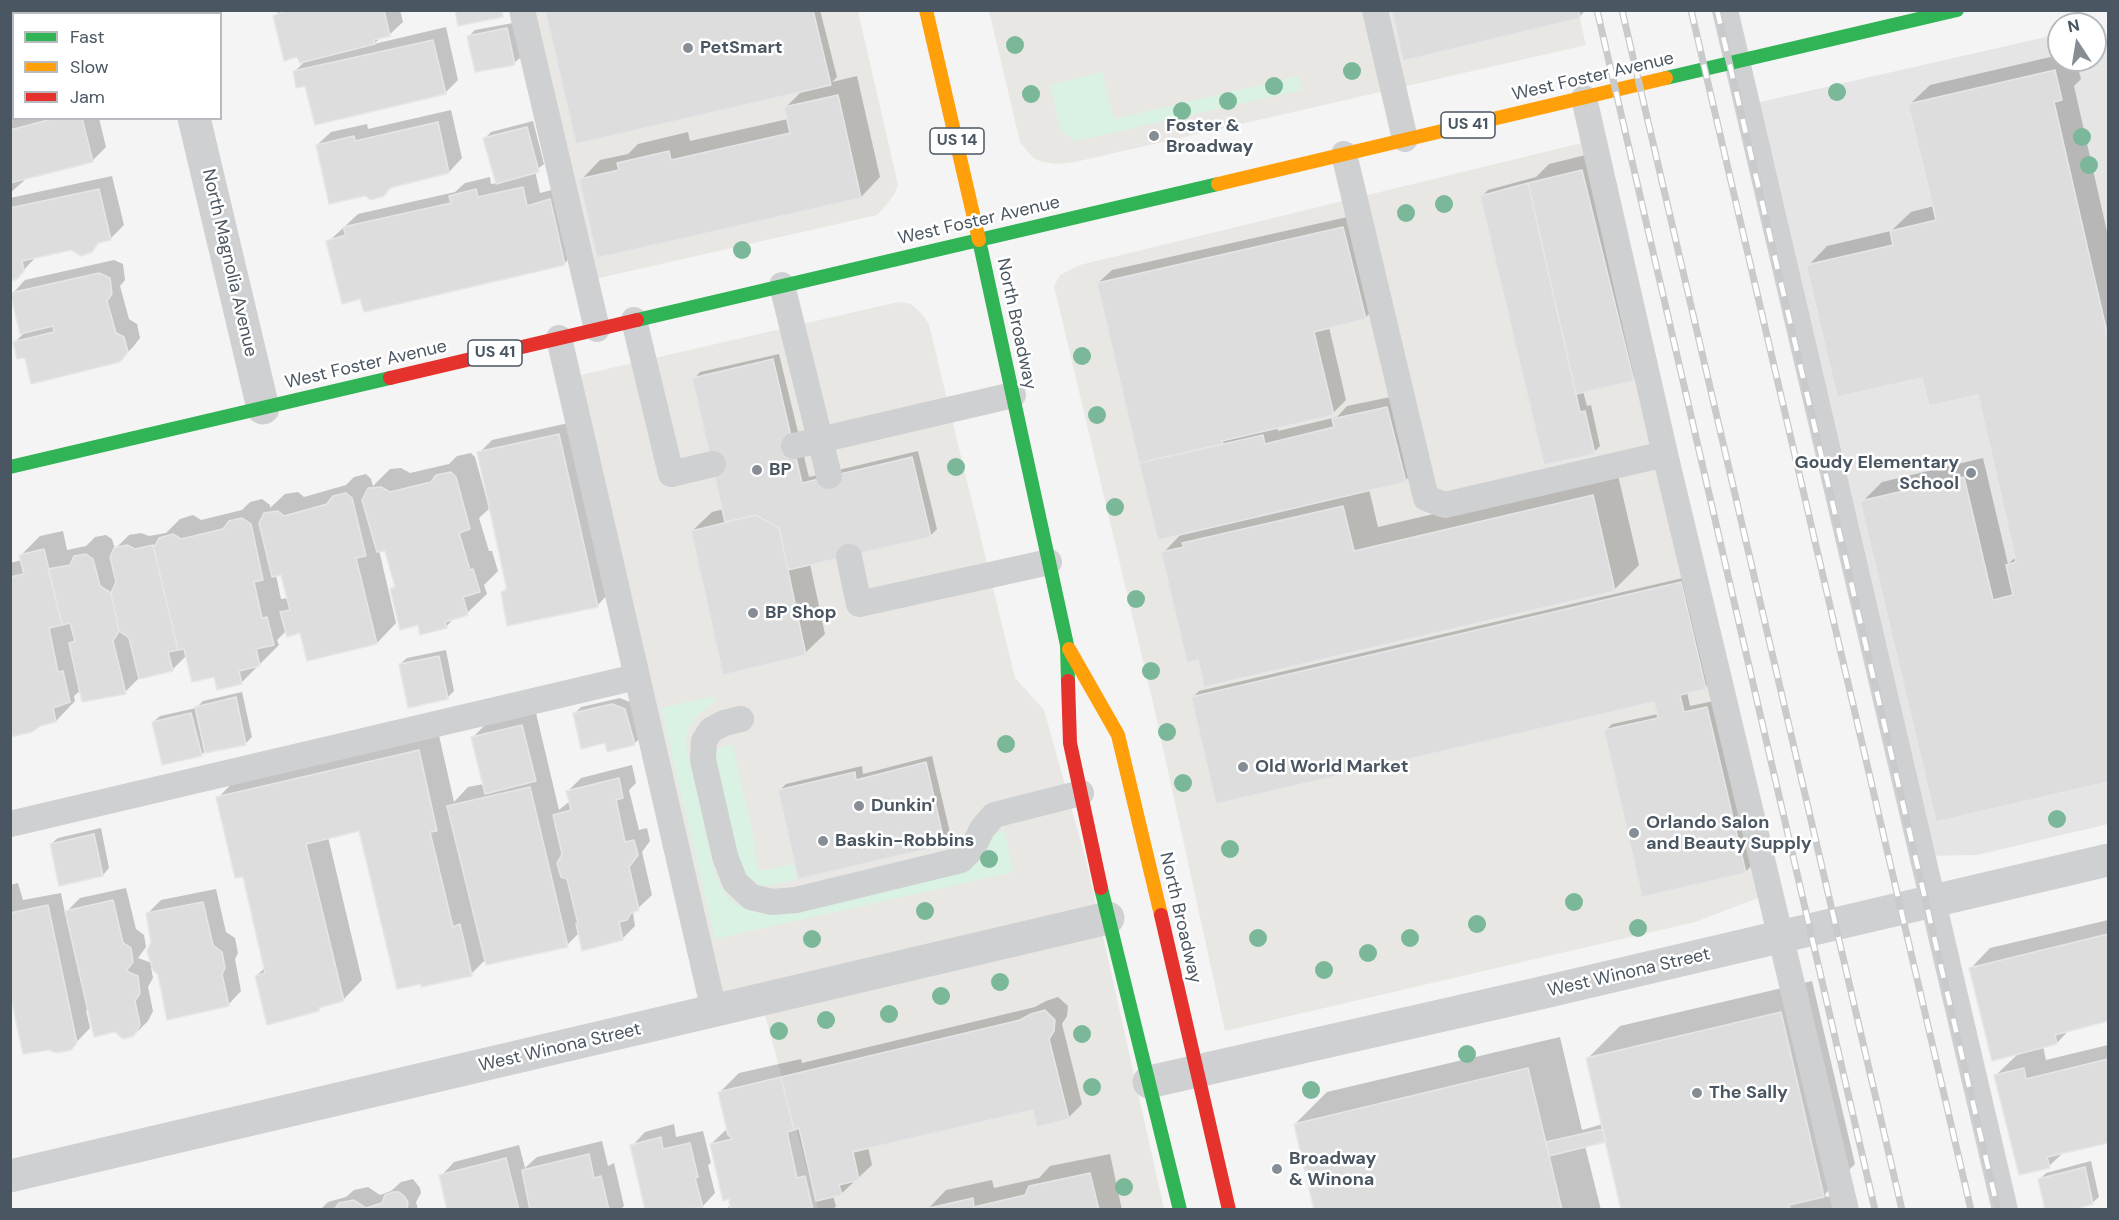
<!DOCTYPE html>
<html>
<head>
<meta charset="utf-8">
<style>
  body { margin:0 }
  #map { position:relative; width:2119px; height:1220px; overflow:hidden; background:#f4f4f4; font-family:"DM Sans",sans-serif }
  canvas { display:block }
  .frame { position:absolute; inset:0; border:12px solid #4a5661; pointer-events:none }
  .legend { position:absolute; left:12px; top:12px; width:210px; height:108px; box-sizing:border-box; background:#fff; border:2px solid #b7bbc0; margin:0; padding:8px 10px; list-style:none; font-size:18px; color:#4a5661 }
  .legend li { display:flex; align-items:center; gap:12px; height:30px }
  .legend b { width:30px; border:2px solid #b7bbc0 }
  .north { position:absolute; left:2047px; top:12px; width:60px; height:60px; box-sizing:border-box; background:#fff; border:2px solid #b7bbc0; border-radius:50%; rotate:348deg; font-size:16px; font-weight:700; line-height:24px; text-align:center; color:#4a5661 }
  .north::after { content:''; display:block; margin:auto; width:21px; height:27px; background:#868d94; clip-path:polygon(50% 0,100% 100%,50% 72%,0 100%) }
</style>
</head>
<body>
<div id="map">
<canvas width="2119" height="1220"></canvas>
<div class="frame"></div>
<ul class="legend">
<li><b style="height:8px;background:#30b455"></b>Fast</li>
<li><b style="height:8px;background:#ff9f0a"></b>Slow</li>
<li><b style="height:8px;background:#e5322d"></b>Jam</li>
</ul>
<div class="north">N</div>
</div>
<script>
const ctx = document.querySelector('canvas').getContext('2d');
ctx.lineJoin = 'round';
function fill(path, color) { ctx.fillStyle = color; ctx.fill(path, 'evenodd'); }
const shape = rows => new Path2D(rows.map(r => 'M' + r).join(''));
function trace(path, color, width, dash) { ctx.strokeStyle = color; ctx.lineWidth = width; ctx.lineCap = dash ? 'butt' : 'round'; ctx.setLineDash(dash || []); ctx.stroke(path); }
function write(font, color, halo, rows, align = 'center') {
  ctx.font = font + ' "DM Sans",sans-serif'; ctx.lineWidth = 5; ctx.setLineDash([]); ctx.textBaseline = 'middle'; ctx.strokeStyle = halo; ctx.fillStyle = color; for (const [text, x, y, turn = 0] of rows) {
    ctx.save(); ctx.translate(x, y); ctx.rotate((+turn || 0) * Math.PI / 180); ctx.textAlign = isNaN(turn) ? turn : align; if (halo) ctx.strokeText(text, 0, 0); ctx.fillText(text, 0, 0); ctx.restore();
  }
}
const commercial = shape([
  [522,11,858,11,898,185,895,193,888,203,877,215,586,281],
  [989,11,1578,11,1586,45,1075,162,1057,164,1042,162,1033,158,1020,142],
  [1594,140,1771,893,1695,922,1225,1031,1153,703,1054,286,1060,275,1080,265],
  [898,302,911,304,923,315,929,325,1015,678,1044,710,1086,860,1164,1209,818,1209,763,1008,721,1018,568,378]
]);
const education = shape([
  [2095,29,2104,33,2108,42,2108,824,1977,855,1922,856,1747,105,2059,34,2059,60,2095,60]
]);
const green = shape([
  [1102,72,1114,119,1299,76,1302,90,1075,141,1060,129,1050,85],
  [716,696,715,701,697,715,687,733,686,745,715,875,728,898,737,905,760,913,772,913,979,851,993,836,1004,829,1013,872,715,939,661,708],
  [732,744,755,842,754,849,759,871,795,864,798,879,779,884,761,886,743,873,714,758,717,749]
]);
const shadow = shape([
  [10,10,59,10,60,14,14,14],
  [280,10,400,10,403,22,389,35,381,37,374,44,446,27,458,80,445,93,307,84,294,72,307,59,274,17],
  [546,10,820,10,837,77,832,82,857,76,880,177,861,197,581,180,600,160,628,154,638,144,688,132,690,141,788,119,786,107,803,90],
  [1393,10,1586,10,1579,17],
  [513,23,521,57,514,63,469,36,475,30],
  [14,43,14,117,10,118,10,44],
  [2059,55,2059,60,2076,60,2081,79,2074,86,2108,236,2108,780,1937,820,1862,502,1882,482,1983,458,2008,564,2017,556,1979,394,1923,376,1808,266,1827,246,1891,231,1911,212,1934,206,1910,104,1930,85],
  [451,110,462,158,449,172,393,186,384,195,317,145,331,132,367,124,368,129],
  [20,118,99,118,106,147,92,161,26,178,26,179,10,193,10,121],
  [533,121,544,164,535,171,540,193,563,187,577,250,564,264,361,297,328,242,358,214,455,192,465,183,490,177,491,184,497,183,485,138,491,132],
  [1602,151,1652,360,1633,380,1583,391,1587,406,1591,405,1600,446,1594,452,1482,196,1488,190,1536,177,1549,164],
  [112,176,124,225,110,239,101,241,91,251,71,249,37,256,16,278,10,280,10,198],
  [1356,215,1379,304,1365,318,1329,327,1346,400,1333,413,1277,426,1278,431,1337,417,1347,406,1400,395,1418,467,1405,481,1369,489,1378,527,1617,471,1639,565,1615,589,1205,685,1199,658,1163,553,1183,532,1159,538,1098,283,1112,270],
  [114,260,123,264,125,280,120,286,129,319,137,324,140,338,133,347,119,361,26,356,15,342,26,331,12,294,25,280],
  [779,354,809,477,918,451,937,529,930,536,810,564,825,634,805,653,692,531,712,512,724,509,694,379,700,372],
  [573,422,610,592,597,606,502,592,508,587,491,507,479,518,489,551,492,551,498,571,484,585,487,594,467,613,455,617,446,627,419,623,391,589,396,584,386,549,379,550,396,623,377,643,287,630,277,640,279,645,241,683,216,676,187,655,172,670,140,677,125,692,81,690,74,696,75,701,56,721,10,735,10,563,22,560,21,555,40,536,63,531,67,550,86,546,95,537,106,535,112,539,115,549,129,535,141,533,149,536,166,533,180,519,193,515,201,520,242,510,250,502,262,499,270,505,270,508,285,494,298,492,304,497,346,485,354,477,366,474,371,479,373,486,390,469,401,468,410,473,449,464,457,456,471,453,475,457,487,500,489,500,479,453,492,440],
  [283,573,289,598,281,599,276,575],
  [1687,577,1712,681,1705,687,1687,692,1690,706,1714,701,1752,865,1746,871,1605,731,1612,724,1658,714,1655,700,1193,697,1199,691],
  [446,650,454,691,447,698,400,664,407,658],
  [242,692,252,737,245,744,206,750,201,755,153,722,160,716,196,708,203,701],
  [620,698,632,703,641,737,634,744,606,742,575,713,581,707],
  [536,713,559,810,570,801,568,791,581,778,632,765,636,783,629,790,639,830,647,828,650,841,642,852,652,895,633,913,635,926,622,939,579,933,567,945,486,959,471,974,360,830,328,837,362,980,343,1000,323,1005,318,1010,256,976,266,967,244,875,218,798,237,778,438,731,454,802,468,787,484,784,473,737,486,724],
  [932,756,951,837,944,844,780,790,786,784,862,766,863,774],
  [101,828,109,868,103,875,51,844,58,838],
  [18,883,23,900,61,893,65,913,80,898,126,888,136,929,144,935,146,947,138,958,152,963,153,942,147,914,161,900,216,889,226,932,235,938,238,953,235,959,241,991,228,1005,159,974,151,967,153,978,148,987,153,1011,148,1021,134,1035,89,1010,86,1010,90,1028,70,1049,10,987,10,885],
  [2108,920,2108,1020,2069,1030,2057,1043,2043,1046,2046,1060,2108,1045,2108,1141,2064,1152,2049,1166,1996,1075,2019,1053,1971,968,1990,948],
  [1812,981,1855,1164,1825,1194,1826,1197,1836,1195,1840,1210,1623,1210,1607,1140,1585,1146,1601,1210,1316,1210,1295,1124,1327,1092,1560,1037,1582,1130,1603,1124,1588,1058,1620,1026],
  [1058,997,1068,1006,1067,1016,1062,1024,1082,1104,1068,1118,1034,1108,868,1147,872,1165,841,1194,833,1196,836,1206,833,1210,726,1210,731,1204,711,1144,728,1128,719,1093,739,1073,801,1059,802,1063,1035,1007,1046,1001],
  [674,1124,676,1137,703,1131,711,1163,708,1165,715,1193,702,1207,690,1210,646,1210,632,1146,645,1132],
  [602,1141,608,1166,614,1163,624,1206,620,1210,449,1210,441,1176,454,1162,519,1145,525,1168,537,1157],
  [1110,1154,1122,1210,927,1210,946,1190,992,1180,994,1188,1039,1178,1050,1166],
  [2091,1161,2099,1197,2092,1203,2040,1179,2046,1173],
  [413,1179,420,1188,421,1193,416,1202,418,1210,320,1210,328,1202,346,1197,354,1190,368,1187,380,1195,391,1191,401,1182]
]);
const building = shape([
  [10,10,43,10,43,14,14,14,14,37,10,37,10,10],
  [288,10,384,10,390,36,374,40,375,44,300,63,297,57,284,61,273,16,288,10],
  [455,10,502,10,503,17,458,26,455,10],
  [545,10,813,10,831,85,576,144,545,10],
  [1392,10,1578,10,1580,18,1403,61,1392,10],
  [507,28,515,65,475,72,467,36,507,28],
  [433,40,446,94,315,125,305,86,296,88,293,71,433,40],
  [10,53,14,53,14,118,10,119,10,53],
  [2055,70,2062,100,2054,102,2108,337,2108,782,1936,822,1860,501,1964,477,1993,600,2013,595,2006,565,2016,562,1978,395,1929,406,1922,378,1837,397,1806,265,1893,245,1890,231,1936,220,1908,104,2055,70],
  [838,95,861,198,597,258,579,179,619,170,617,163,669,151,671,160,790,133,784,107,838,95],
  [56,118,82,118,93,162,10,183,10,130,56,118],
  [438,122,449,173,390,188,384,196,371,200,365,196,329,204,316,145,354,136,355,141,438,122],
  [527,127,539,172,496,184,483,138,527,127],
  [1582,170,1634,381,1576,394,1528,183,1582,170],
  [1528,183,1580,412,1585,411,1595,454,1544,465,1480,196,1528,183],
  [523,187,527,206,550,199,565,265,364,312,360,299,342,304,326,241,346,235,343,227,451,203,449,196,476,189,478,197,523,187],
  [99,189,111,240,98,243,92,252,81,256,71,250,22,261,24,271,17,279,10,281,10,208,99,189],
  [1343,227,1366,319,1314,332,1334,415,1222,441,1223,444,1139,463,1097,283,1343,227],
  [99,273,110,278,112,294,107,301,116,333,124,337,128,352,120,362,31,384,25,358,17,359,13,342,54,332,53,326,20,334,10,293,99,273],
  [773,359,802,483,912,457,931,537,788,570,779,528,756,515,725,522,692,378,773,359],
  [1387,407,1406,482,1158,540,1139,463,1263,435,1265,444,1334,427,1332,419,1387,407],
  [559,434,598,607,507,626,501,592,507,590,477,452,559,434],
  [451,472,456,477,470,529,459,533,470,570,473,569,480,592,463,597,468,615,445,622,447,628,420,635,418,625,400,630,390,589,395,587,385,551,377,552,362,500,368,488,381,487,390,492,431,482,436,475,451,472],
  [346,493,352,498,366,556,356,558,377,644,307,661,300,633,287,637,280,612,290,610,281,575,272,577,259,523,264,513,278,511,284,516,327,504,333,496,346,493],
  [1593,495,1615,591,1204,687,1198,660,1187,663,1161,552,1184,547,1182,543,1343,506,1354,551,1593,495],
  [756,515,779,528,806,655,723,675,691,531,756,515],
  [242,518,251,524,263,580,254,582,262,618,267,617,274,645,256,649,260,666,239,671,242,684,217,690,214,677,192,682,184,649,178,650,153,545,155,546,159,538,173,534,181,539,223,529,229,521,242,518],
  [127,545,135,549,153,545,178,650,168,652,173,671,139,679,129,638,119,631,111,593,116,582,110,557,114,548,127,545],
  [44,549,62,625,49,628,58,672,63,671,70,702,53,708,56,722,40,726,32,732,10,737,10,577,24,574,19,555,44,549],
  [86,554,93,559,100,586,111,593,119,631,113,641,126,694,82,702,69,643,75,641,70,623,62,625,48,569,70,565,74,556,86,554],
  [1681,582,1706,689,1680,695,1684,712,1707,707,1746,873,1642,897,1604,730,1658,718,1654,702,1216,804,1191,697,1681,582],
  [439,656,448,699,408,708,399,664,439,656],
  [236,697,246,745,205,753,195,707,236,697],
  [612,704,625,709,635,745,607,752,605,743,581,749,573,713,612,704],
  [191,713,202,756,162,765,152,722,191,713],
  [522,725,536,781,485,794,471,737,522,725],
  [419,750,437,831,430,832,453,927,460,924,472,976,421,987,421,984,397,989,359,831,306,844,344,1001,318,1008,319,1011,267,1025,255,976,265,973,243,877,235,878,216,797,419,750],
  [926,762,945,845,798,879,778,790,855,772,856,780,926,762],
  [619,778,623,798,616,800,625,842,634,840,638,855,629,867,639,910,631,913,627,920,619,922,623,940,582,951,576,924,578,924,567,879,561,877,557,863,562,854,553,815,571,810,566,791,619,778],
  [530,787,568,947,486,965,447,806,530,787],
  [94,834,103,876,59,886,50,844,94,834],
  [113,900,123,943,131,948,133,962,126,971,138,976,140,993,135,1001,140,1025,134,1036,123,1039,115,1032,94,1037,65,911,113,900],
  [203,902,213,945,222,952,225,968,222,974,229,1006,167,1020,158,975,153,970,147,951,151,942,146,913,203,902],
  [48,905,77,1043,71,1050,57,1053,49,1050,23,1054,10,993,10,913,48,905],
  [2108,934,2108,1021,2055,1035,2057,1044,1992,1061,1969,968,2108,934],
  [1045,1010,1055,1020,1054,1031,1049,1039,1069,1119,1037,1127,1033,1110,853,1152,859,1180,839,1185,842,1195,816,1201,799,1128,794,1130,781,1077,1020,1020,1031,1014,1045,1010],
  [1781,1012,1824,1197,1789,1205,1790,1210,1621,1210,1586,1058,1781,1012],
  [2108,1059,2108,1143,2047,1157,2050,1168,2019,1175,1994,1075,2024,1068,2026,1079,2108,1059],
  [1528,1068,1562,1210,1314,1210,1294,1124,1528,1068],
  [781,1077,794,1130,787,1132,797,1178,805,1176,813,1210,726,1210,730,1209,729,1199,723,1201,710,1144,733,1139,728,1135,718,1092,781,1077],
  [1603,1129,1606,1142,1549,1156,1546,1142,1603,1129],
  [661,1137,663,1149,690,1143,698,1177,695,1178,703,1208,645,1210,630,1145,661,1137],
  [589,1154,594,1178,601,1176,609,1210,530,1210,522,1170,589,1154],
  [506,1158,519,1210,447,1210,439,1175,506,1158],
  [2085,1167,2093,1204,2073,1210,2045,1210,2038,1179,2085,1167],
  [1090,1173,1099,1210,925,1209,973,1198,974,1207,1025,1195,1029,1186,1090,1173],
  [393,1192,399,1192,404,1196,408,1202,407,1210,334,1210,339,1203,354,1200,366,1208,382,1203,385,1195,393,1192]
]);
const lane = shape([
  [522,10,597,329],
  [1375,10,1405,139],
  [1725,10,2005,1210],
  [1584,98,1665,454,1846,1210],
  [1344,154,1426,498,1445,505,1665,454],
  [782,285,829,476],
  [634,320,671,474,713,464],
  [559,338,714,1011],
  [794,446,1013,395],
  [849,557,859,604,1049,562],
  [741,719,724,723,711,730,704,741,703,760,725,856,735,882,751,897,772,902,796,900,961,860,973,848,982,829,994,815,1081,793],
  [10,824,636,677]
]);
const street = shape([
  [169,10,169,14],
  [194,118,263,408],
  [1149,1082,1532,995,2108,860],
  [10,1176,1108,918]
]);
const fast = shape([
  [1666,78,1957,10],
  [979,240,1067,645,1068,681],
  [637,320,1218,184],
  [10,467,390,378],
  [1101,888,1180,1210]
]);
const slow = shape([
  [926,10,979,240],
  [1218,184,1666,78],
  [1069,649,1118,735,1161,915]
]);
const jam = shape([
  [390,378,637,320],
  [1068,681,1070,743,1101,888],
  [1161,915,1229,1210]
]);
const rail = shape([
  [1597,10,1875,1210],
  [1622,10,1902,1210],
  [1691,10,1971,1210],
  [1717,10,1998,1210]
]);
const trees = [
  [1015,45],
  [1352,71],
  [1274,86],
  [1837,92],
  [1031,94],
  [1228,101],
  [1182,111],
  [2082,137],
  [2089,165],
  [1444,204],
  [1406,213],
  [742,250],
  [1082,356],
  [1097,415],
  [956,467],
  [1115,507],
  [1136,599],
  [1151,671],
  [1167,732],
  [1006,744],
  [1183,783],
  [2057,819],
  [1230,849],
  [989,859],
  [1574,902],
  [925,911],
  [1477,924],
  [1638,928],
  [1258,938],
  [1410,938],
  [812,939],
  [1368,953],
  [1324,970],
  [1000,982],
  [941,996],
  [889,1014],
  [826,1020],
  [779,1031],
  [1082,1034],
  [1467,1054],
  [1092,1087],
  [1311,1090],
  [1124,1187]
];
const markers = [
  [688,48,6,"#868d94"],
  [1154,136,6,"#868d94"],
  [757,470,6,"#868d94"],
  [1971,473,6,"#868d94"],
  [753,613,6,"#868d94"],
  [1243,767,6,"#868d94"],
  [859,806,6,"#868d94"],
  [1634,833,6,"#868d94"],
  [823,841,6,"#868d94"],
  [1697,1093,6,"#868d94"],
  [1277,1169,6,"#868d94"]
];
const shields = [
  [1468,125,54],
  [957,141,54],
  [495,353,54]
];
const shieldNames = [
  ["US 41",1468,125],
  ["US 14",957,141],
  ["US 41",495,353]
];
const poiNames = [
  ["PetSmart",700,48],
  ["Foster &",1166,126],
  ["Broadway",1166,147],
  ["Goudy Elementary",1959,463,"right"],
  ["School",1959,484,"right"],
  ["BP",769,470],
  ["BP Shop",765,613],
  ["Old World Market",1255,767],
  ["Dunkin'",871,806],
  ["Orlando Salon",1646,823],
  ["and Beauty Supply",1646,844],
  ["Baskin-Robbins",835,841],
  ["The Sally",1709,1093],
  ["Broadway",1289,1159],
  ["& Winona",1289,1180]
];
const streetNames = [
  ["West Foster Avenue",1593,77,-13],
  ["West Foster Avenue",979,221,-13],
  ["North Magnolia Avenue",229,263,77],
  ["North Broadway",1016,324,78],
  ["West Foster Avenue",366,365,-13],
  ["North Broadway",1180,918,77],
  ["West Winona Street",1629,973,-13],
  ["West Winona Street",560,1048,-13]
];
fill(commercial, '#e8e7e3');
fill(education, '#e6e5e6');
fill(green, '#d9f2e3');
fill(shadow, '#0003');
fill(building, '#ddddde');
trace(building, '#e5e6e7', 1.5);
trace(lane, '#ced0d2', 26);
trace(street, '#ced0d2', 33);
trace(fast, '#30b455', 14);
trace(slow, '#ff9f0a', 14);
trace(jam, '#e5322d', 14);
trace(rail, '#c9cacc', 7);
trace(rail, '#fff', 4.5, [14]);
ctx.fillStyle = '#7ab899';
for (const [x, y] of trees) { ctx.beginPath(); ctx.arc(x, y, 9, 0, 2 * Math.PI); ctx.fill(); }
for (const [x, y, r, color] of markers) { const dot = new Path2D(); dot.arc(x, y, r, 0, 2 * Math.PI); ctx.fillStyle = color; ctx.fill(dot); trace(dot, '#fff', 2); }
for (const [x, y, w] of shields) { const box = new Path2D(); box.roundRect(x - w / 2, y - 13, w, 26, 4.5); ctx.fillStyle = '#fff'; ctx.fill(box); trace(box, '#4a5661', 1.5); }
write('bold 16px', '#4a5661', null, shieldNames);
write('bold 18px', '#4a5661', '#fff', poiNames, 'left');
write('18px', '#4a5661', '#fff', streetNames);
</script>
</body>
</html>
